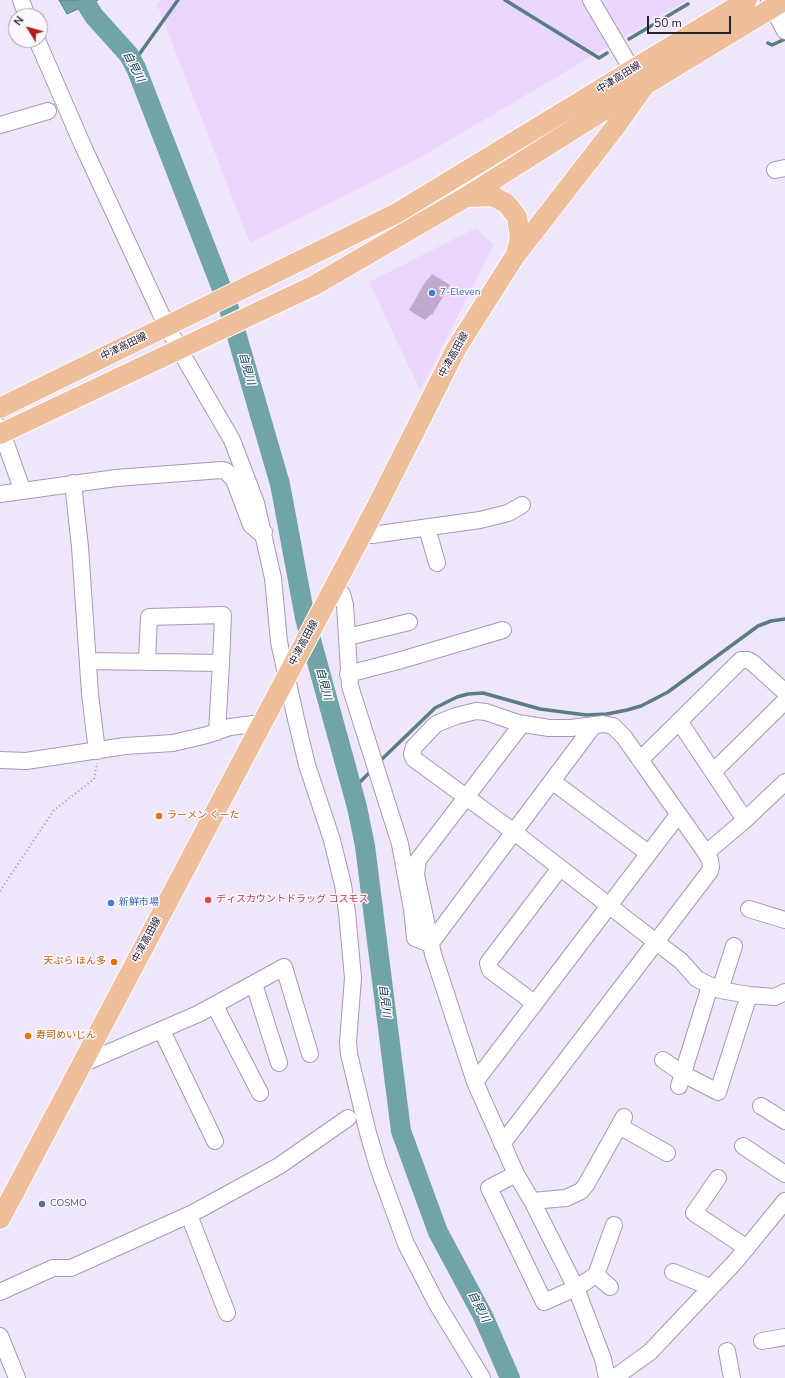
<!DOCTYPE html>
<html>
<head>
<meta charset="utf-8">
<style>
  body { margin:0 }
  #map { position:relative; width:785px; height:1378px; overflow:hidden; background:#f0e6fb; font-family:"Nunito Sans",sans-serif }
  canvas { display:block }
  .north { position:absolute; left:8px; top:8px; width:40px; height:40px; box-sizing:border-box; background:#faf7fe; border:1px solid #a6a2ab; border-radius:50%; rotate:307deg; font-size:11px; font-weight:700; line-height:16px; text-align:center; color:#28222e }
  .north::after { content:''; display:block; margin:auto; width:14px; height:18px; background:#ae1d1b; clip-path:polygon(50% 0,100% 100%,50% 72%,0 100%) }
  .scale { position:absolute; left:647px; top:16px; width:84px; height:18px; box-sizing:border-box; border:2px solid #28222e; border-top:0; padding-left:5px; font-size:12px; line-height:14px; white-space:nowrap; color:#28222e; -webkit-text-stroke:3px #faf7fe; paint-order:stroke }
</style>
</head>
<body>
<div id="map">
<canvas width="785" height="1378"></canvas>
<div class="north">N</div>
<div class="scale">50 m</div>
</div>
<script>
const ctx = document.querySelector('canvas').getContext('2d');
ctx.lineJoin = 'round';
function fill(path, color) { ctx.fillStyle = color; ctx.fill(path, 'evenodd'); }
const shape = rows => new Path2D(rows.map(r => 'M' + r).join(''));
function trace(path, color, width, dash) { ctx.strokeStyle = color; ctx.lineWidth = width; ctx.lineCap = dash ? 'butt' : 'round'; ctx.setLineDash(dash || []); ctx.stroke(path); }
function write(font, color, halo, rows, align = 'center') {
  ctx.font = font + ' "Nunito Sans","Noto Sans JP",sans-serif'; ctx.lineWidth = 3; ctx.setLineDash([]); ctx.textBaseline = 'middle'; ctx.strokeStyle = halo; ctx.fillStyle = color; for (const [text, x, y, turn = 0] of rows) {
    ctx.save(); ctx.translate(x, y); ctx.rotate((+turn || 0) * Math.PI / 180); ctx.textAlign = isNaN(turn) ? turn : align; if (halo) ctx.strokeText(text, 0, 0); ctx.fillText(text, 0, 0); ctx.restore();
  }
}
const built = shape([
  [161,0,687,0,421,157,250,243,157,4],
  [476,228,494,245,420,390,369,282]
]);
const water = shape([
  [59,0,98,0,67,14,59,0]
]);
const shadow = shape([
  [432,275,431,314,425,320,409,310,426,281]
]);
const stream = shape([
  [505,0,599,58,607,53],
  [629,39,688,4],
  [768,43,772,45,785,39],
  [133,63,178,0],
  [379,762,435,708,457,697,468,694,483,693,540,709,586,715,607,714,627,710,641,706,668,692,758,626,771,621,785,619],
  [353,789,372,770]
]);
const river = shape([
  [87,5,94,16,129,55,136,68,227,302,280,484,305,618,357,807,365,846,401,1131,438,1232,483,1316,510,1378]
]);
const building = shape([
  [432,274,450,285,432,315,414,304]
]);
const path = shape([
  [0,891,54,810,94,779,97,763]
]);
const minor = shape([
  [21,0,27,16],
  [591,0,638,80],
  [769,0,785,31],
  [37,40,83,146,160,312,179,349,232,440,256,503,273,578,279,642,296,719,307,765,332,840,343,885,347,912,353,978,348,1042,349,1054,368,1133,378,1167,406,1244,437,1304,482,1378],
  [0,125,48,111],
  [775,170,785,168],
  [0,427,22,489],
  [73,483,80,547,90,694,97,751],
  [0,494,116,478,222,470,226,471,234,480,251,525,259,532,264,532],
  [427,528,437,563],
  [361,534,372,535,480,520,508,513,522,505],
  [334,587,342,594,345,605,350,686,400,844,412,909,415,938,430,944,594,725],
  [348,637,409,622],
  [88,661,221,663,217,732],
  [147,661,149,617,223,615,221,663],
  [348,674,398,661,503,630],
  [679,721,745,820],
  [522,724,418,860,416,875,433,954,475,1082,516,1174,532,1201,576,1288,603,1359,607,1378],
  [0,760,26,761,125,746,173,743,207,735,230,727,261,723],
  [640,760,741,660,748,660,753,663,785,692],
  [713,772,785,701],
  [552,781,648,853],
  [706,853,745,820,785,782],
  [749,909,785,920],
  [254,984,279,1063],
  [720,990,734,946],
  [534,1003,490,970,488,963,560,868],
  [215,1006,260,1093],
  [162,1031,215,1141],
  [663,1060,683,1074,718,1092,749,995],
  [82,1064,198,1014,284,967,310,1054],
  [475,1082,678,815],
  [679,1086,710,986],
  [761,1106,785,1121],
  [619,1126,667,1153],
  [502,1144,656,942,710,871,711,867,710,860,706,853,624,737,613,726,603,724,571,728,549,728,518,723,486,712,476,711,456,716,436,724,414,747,412,754,414,759,514,832,656,942,681,961,697,979,720,990,749,995,775,997,785,992],
  [743,1146,785,1174],
  [516,1174,489,1188,544,1302,576,1288,596,1275,610,1287],
  [718,1178,694,1213,747,1248],
  [532,1201,566,1198,581,1191,586,1185,624,1117],
  [189,1215,227,1313],
  [673,1272,710,1287],
  [596,1275,614,1225],
  [0,1292,53,1268,71,1268,193,1213,279,1166,348,1118],
  [0,1336,17,1378],
  [762,1341,785,1337],
  [727,1351,732,1378],
  [614,1378,650,1352,735,1262,785,1201]
]);
const major = shape([
  [468,197,493,196,507,204,517,217,520,238,516,254],
  [0,408,397,213,747,0],
  [0,434,315,285,466,197,604,110,785,0],
  [0,1219,378,504,456,349,515,256,616,126,643,88]
]);
const markers = [
  [432,293,4,"#3f7fe0"],
  [159,816,4,"#e8710a"],
  [208,900,4,"#e0444e"],
  [111,903,4,"#3f7fe0"],
  [114,962,4,"#e8710a"],
  [28,1036,4,"#e8710a"],
  [42,1204,4,"#5c6f8a"]
];
const streetNames = [
  ["中津高田線",619,78,-32],
  ["中津高田線",124,347,-26],
  ["中津高田線",454,355,-61],
  ["中津高田線",304,643,-62],
  ["中津高田線",147,940,-62]
];
const shopNames = [
  ["7-Eleven",440,293],
  ["新鮮市場",119,903]
];
const foodNames = [
  ["ラーメン くーた",167,816],
  ["天ぷら ほん多",106,962,"right"],
  ["寿司めいじん",36,1036]
];
const healthNames = [
  ["ディスカウントドラッグ コスモス",216,900]
];
const serviceNames = [
  ["COSMO",50,1204]
];
const waterNames = [
  ["自見川",133,67,62],
  ["自見川",246,369,74],
  ["自見川",323,684,75],
  ["自見川",384,1001,83],
  ["自見川",478,1307,63]
];
fill(built, '#ead6fe');
fill(water, '#70a4a8');
trace(water, '#5a7d83', 1);
fill(shadow, '#0003');
trace(stream, '#5a7d83', 3.5);
trace(river, '#70a4a8', 20);
fill(building, '#c1aace');
trace(minor, '#a898b7', 18);
trace(major, '#fff', 22);
trace(path, '#9f97a8', 2, [1, 3]);
trace(minor, '#fff', 16);
trace(major, '#efbe9b', 20);
for (const [x, y, r, color] of markers) { const dot = new Path2D(); dot.arc(x, y, r, 0, 2 * Math.PI); ctx.fillStyle = color; ctx.fill(dot); trace(dot, '#faf7fe', 1.5); }
write('10px', '#28222e', '#faf7fe', streetNames);
write('10px', '#366cbe', '#faf7fe', shopNames, 'left');
write('10px', '#c56008', '#faf7fe', foodNames, 'left');
write('10px', '#be3a42', '#faf7fe', healthNames, 'left');
write('10px', '#4e5e75', '#faf7fe', serviceNames, 'left');
write('italic 11px', '#093d40', '#faf7fe', waterNames);
</script>
</body>
</html>
